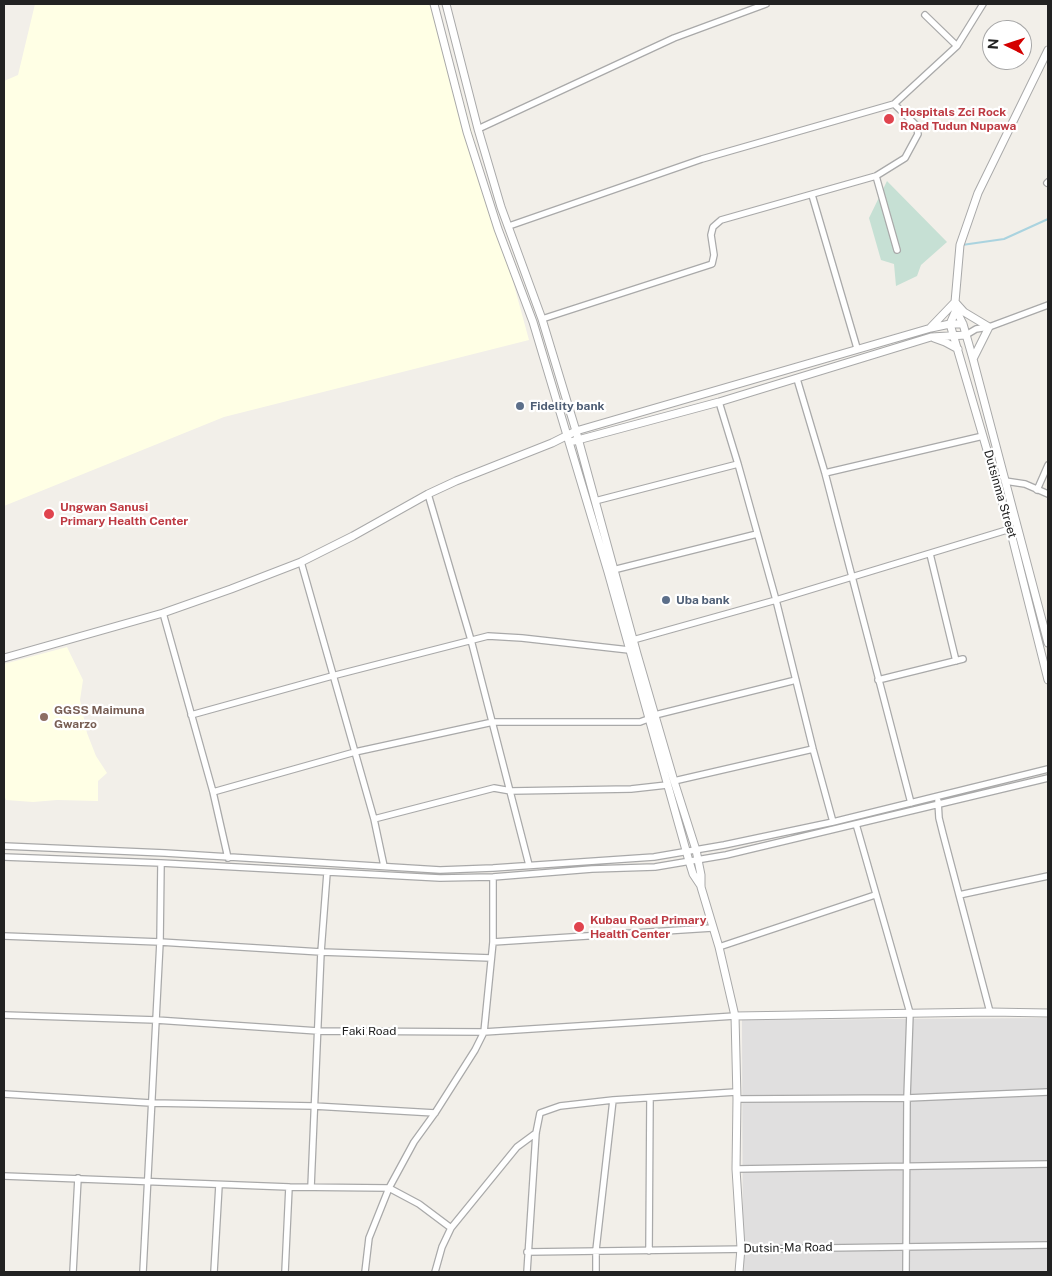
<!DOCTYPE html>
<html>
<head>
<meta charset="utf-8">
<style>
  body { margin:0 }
  #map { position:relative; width:1052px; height:1276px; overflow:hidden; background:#f2efe9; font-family:"Public Sans",sans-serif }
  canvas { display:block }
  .frame { position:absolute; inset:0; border:5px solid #222; pointer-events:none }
  .north { position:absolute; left:982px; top:20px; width:50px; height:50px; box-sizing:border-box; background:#fff; border:1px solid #a7a7a7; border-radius:50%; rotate:274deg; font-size:14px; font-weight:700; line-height:20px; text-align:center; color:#222 }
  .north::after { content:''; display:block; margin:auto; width:18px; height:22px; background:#d40000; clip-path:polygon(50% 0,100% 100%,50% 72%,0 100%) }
</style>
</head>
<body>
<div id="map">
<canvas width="1052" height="1276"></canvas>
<div class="frame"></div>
<div class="north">N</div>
</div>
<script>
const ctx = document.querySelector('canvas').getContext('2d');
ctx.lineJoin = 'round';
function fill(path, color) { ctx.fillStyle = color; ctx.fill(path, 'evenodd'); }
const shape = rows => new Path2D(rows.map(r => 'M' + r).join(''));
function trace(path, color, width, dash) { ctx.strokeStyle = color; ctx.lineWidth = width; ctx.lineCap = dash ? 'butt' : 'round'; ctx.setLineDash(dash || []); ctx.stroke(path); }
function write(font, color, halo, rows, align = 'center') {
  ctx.font = font + ' "Public Sans",sans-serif'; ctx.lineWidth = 4.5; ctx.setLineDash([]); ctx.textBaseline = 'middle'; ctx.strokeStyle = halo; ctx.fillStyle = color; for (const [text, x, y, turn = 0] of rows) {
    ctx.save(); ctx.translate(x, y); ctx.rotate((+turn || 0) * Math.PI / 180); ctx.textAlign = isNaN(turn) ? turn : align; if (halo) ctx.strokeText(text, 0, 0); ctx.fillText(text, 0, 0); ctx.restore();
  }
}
const residential = shape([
  [1048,1018,1048,1272,743,1272,742,1020]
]);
const education = shape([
  [35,4,437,4,529,340,224,417,4,506,4,81,18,75],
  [67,647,83,680,80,700,87,733,96,756,107,773,98,781,98,801,57,800,33,802,6,800,4,795,4,664]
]);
const wetland = shape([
  [887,181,947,242,921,265,917,276,896,286,894,264,881,260,869,218]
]);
const stream = shape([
  [962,245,1004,239,1048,219]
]);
const minor = shape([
  [925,15,957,46],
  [478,129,674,38,766,4],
  [876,176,897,250],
  [1047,183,1048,182],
  [812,195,857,348],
  [509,226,702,159,894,104,957,46,983,4],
  [542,319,712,264,714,255,711,235,713,227,721,220,876,176,905,158,918,134,916,125,894,104],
  [966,335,976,329,989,327,1048,305],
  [797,379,825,473,911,803],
  [719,402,738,464,776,600,813,749,833,822],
  [825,473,983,436],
  [1005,481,1025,484,1048,494],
  [1037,490,1048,465],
  [428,494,471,640,529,865],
  [595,501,738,464],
  [930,554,956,661],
  [301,562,374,819,384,866],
  [613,570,757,534],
  [163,613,213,792,228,858],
  [633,640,776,600,1010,529],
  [878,680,963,659],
  [191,715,332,676,488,636,522,638,629,650],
  [655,715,796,680],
  [674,781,813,749],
  [213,792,355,752,493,722,640,722,648,719],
  [938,801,939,818,943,834,990,1012],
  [374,819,494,788,511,791,631,789,667,785],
  [856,824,910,1013,907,1098,906,1272],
  [4,846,165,853,440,870,493,868,654,857,724,845,833,822,1048,769],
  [4,857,161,863,440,878,493,877,592,869,655,867,726,855,1048,778],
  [959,895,1048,876],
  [4,936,160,942,321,952,491,958],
  [493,942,712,928],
  [719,947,875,895],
  [4,1015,156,1020,318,1031,484,1032,735,1016],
  [4,1094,151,1103,314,1106,435,1113],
  [737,1099,907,1098,1048,1092],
  [736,1169,1048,1164],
  [4,1176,289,1187,389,1188,419,1204,451,1228],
  [311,1187,321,952,327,873],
  [649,1251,650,1098],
  [527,1252,1048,1245],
  [73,1272,78,1178],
  [143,1272,160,942,161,863],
  [214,1272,219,1185],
  [285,1272,289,1187],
  [365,1272,369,1238,389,1188,414,1142,435,1113,475,1050,484,1032,493,942,493,877],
  [435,1272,442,1247,451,1228,517,1147,536,1133],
  [527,1272,536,1133,540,1113,560,1106,613,1100,736,1092],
  [596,1272,596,1250,613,1100]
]);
const tertiary = shape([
  [434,4,467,132,498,229,533,322,608,572,689,861,693,874,701,886],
  [446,4,478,129,501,207,542,319,576,431,637,654,674,781,696,850,701,875,701,887,719,947,735,1016,737,1099,736,1169,741,1248,739,1272],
  [1048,50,978,193,960,245,955,302,956,310,963,324,973,359,1048,643],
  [956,310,950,324,1009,525,1048,680],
  [931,327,955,302,964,312,989,327,973,359],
  [934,338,945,342,958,349],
  [574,441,719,402,931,337,966,335],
  [4,658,163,613,231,589,301,562,353,536,428,494,456,481,552,443,576,431,931,328,950,324,963,324],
  [735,1016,990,1012,1048,1013]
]);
const markers = [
  [889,119,6,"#e0444e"],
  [520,406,5,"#5c6f8a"],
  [49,514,6,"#e0444e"],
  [666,600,5,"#5c6f8a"],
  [44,717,5,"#8d6e63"],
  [579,927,6,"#e0444e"]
];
const healthNames = [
  ["Hospitals Zci Rock",900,112],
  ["Road Tudun Nupawa",900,126],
  ["Ungwan Sanusi",60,507],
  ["Primary Health Center",60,521],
  ["Kubau Road Primary",590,920],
  ["Health Center",590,934]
];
const serviceNames = [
  ["Fidelity bank",530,406],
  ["Uba bank",676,600]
];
const streetNames = [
  ["Dutsinma Street",1000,494,74],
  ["Faki Road",369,1031],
  ["Dutsin-Ma Road",788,1248,-1]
];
const educationNames = [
  ["GGSS Maimuna",54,710],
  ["Gwarzo",54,724]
];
fill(residential, '#e0dfdf');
fill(education, '#ffffe5');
fill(wetland, '#c6e0d4');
trace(stream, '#aad3df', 2);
trace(minor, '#a9a9a9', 8);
trace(tertiary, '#a9a9a9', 9);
trace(minor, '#fff', 5.5);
trace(tertiary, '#fff', 7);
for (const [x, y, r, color] of markers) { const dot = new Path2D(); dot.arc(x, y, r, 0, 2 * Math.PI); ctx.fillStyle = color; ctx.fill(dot); trace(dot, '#fff', 2); }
write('bold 12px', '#be3a42', '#fff', healthNames, 'left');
write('bold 12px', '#4e5e75', '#fff', serviceNames, 'left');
write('12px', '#222', '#fff', streetNames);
write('bold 12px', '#785e54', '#fff', educationNames, 'left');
</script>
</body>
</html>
